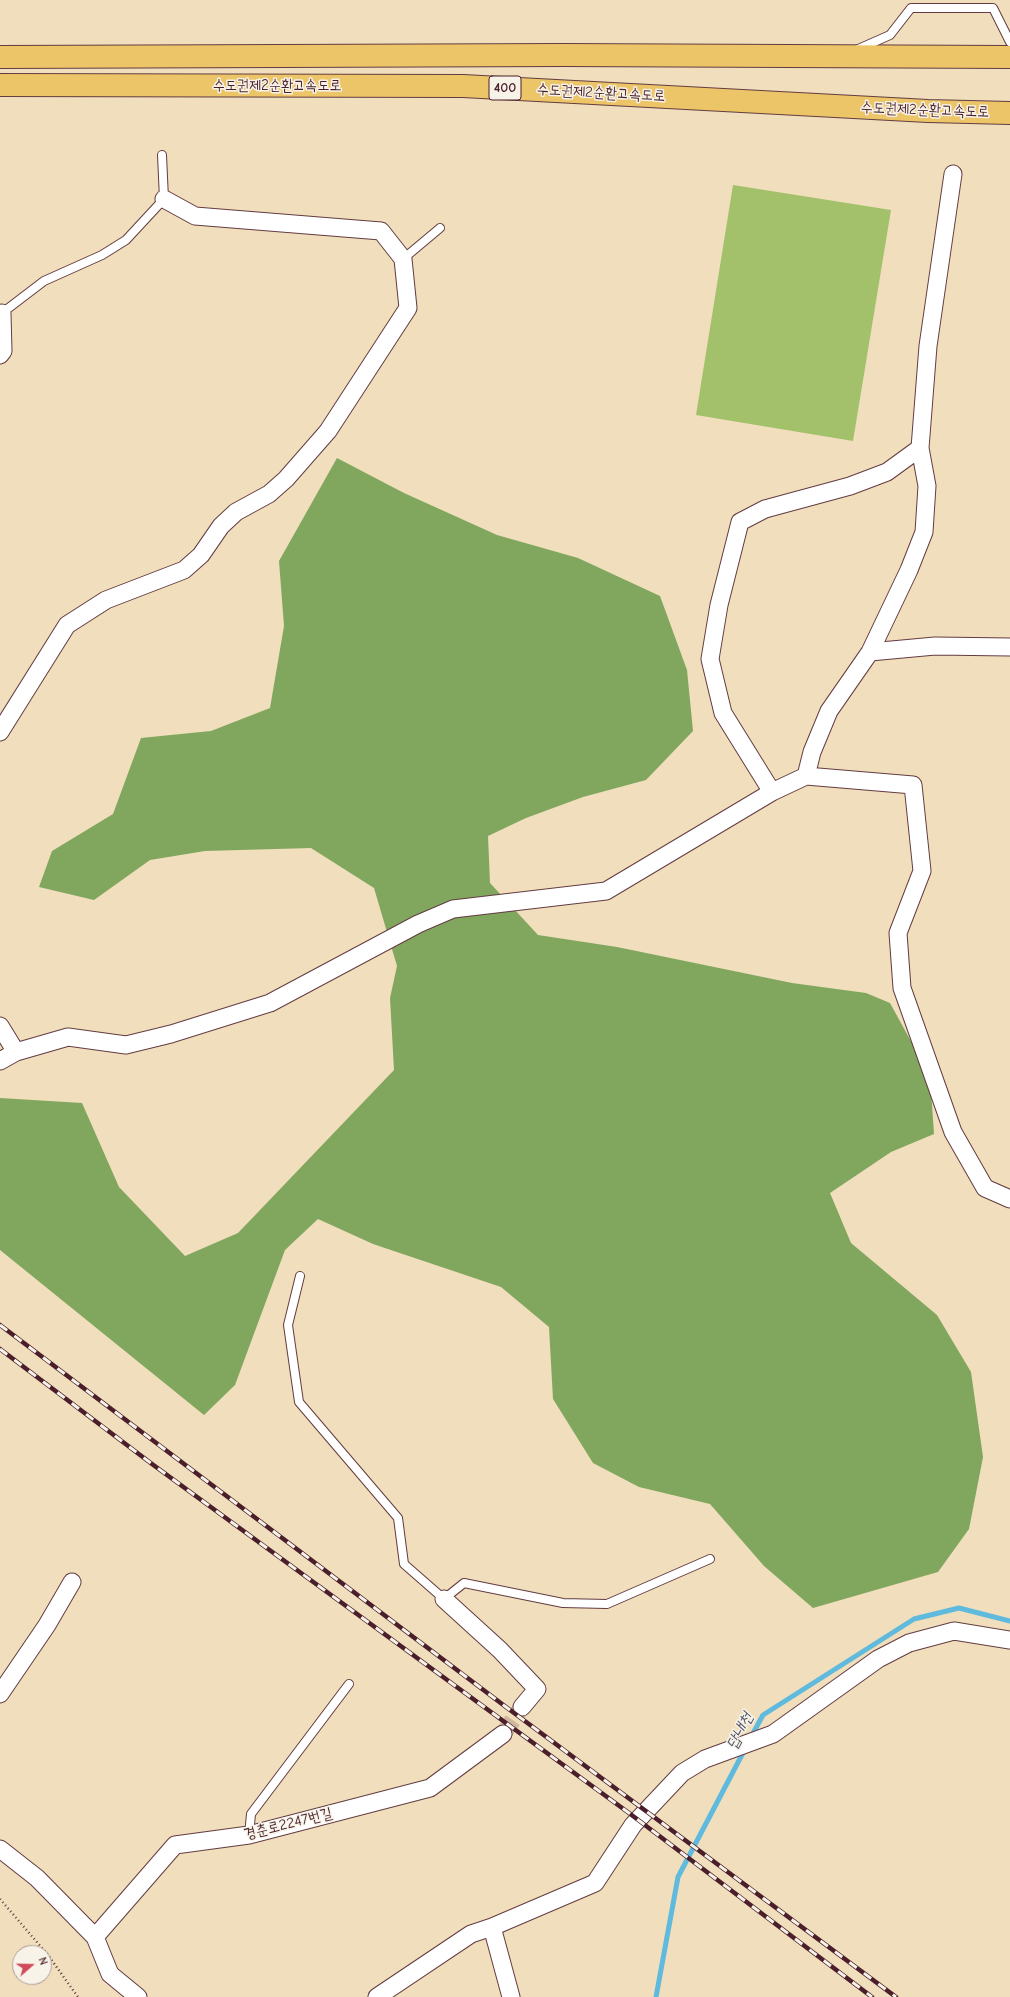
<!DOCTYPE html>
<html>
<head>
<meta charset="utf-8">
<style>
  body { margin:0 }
  #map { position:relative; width:1010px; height:1997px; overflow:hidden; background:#f0debc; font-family:"Comic Neue",sans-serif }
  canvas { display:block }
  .north { position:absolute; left:12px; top:1945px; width:40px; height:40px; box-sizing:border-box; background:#f7f3e8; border:1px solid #b29e9c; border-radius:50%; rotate:70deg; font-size:11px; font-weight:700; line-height:16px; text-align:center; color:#4a1f2b }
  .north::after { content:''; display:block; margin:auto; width:14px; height:18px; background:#d1495b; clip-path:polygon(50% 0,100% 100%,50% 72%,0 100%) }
</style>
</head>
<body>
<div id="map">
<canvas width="1010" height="1997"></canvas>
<div class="north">N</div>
</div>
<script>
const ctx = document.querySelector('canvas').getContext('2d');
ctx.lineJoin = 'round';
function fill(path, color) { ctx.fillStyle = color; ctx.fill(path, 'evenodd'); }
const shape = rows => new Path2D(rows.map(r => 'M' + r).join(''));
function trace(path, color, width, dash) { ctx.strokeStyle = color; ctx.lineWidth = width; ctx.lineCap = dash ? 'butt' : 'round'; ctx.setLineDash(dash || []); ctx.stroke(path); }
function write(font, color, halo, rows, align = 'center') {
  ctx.font = font + ' "Comic Neue","Poor Story",sans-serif'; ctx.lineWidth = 3; ctx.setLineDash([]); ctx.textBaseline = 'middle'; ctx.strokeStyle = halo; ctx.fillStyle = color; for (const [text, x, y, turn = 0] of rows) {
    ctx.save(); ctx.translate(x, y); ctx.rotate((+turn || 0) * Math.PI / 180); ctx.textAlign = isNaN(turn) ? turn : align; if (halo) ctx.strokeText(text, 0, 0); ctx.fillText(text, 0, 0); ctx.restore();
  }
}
const green = shape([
  [733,185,891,210,853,441,696,415]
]);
const forest = shape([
  [337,458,404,493,497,535,578,558,660,596,687,670,693,731,646,780,583,797,526,818,488,836,490,883,538,935,617,947,792,983,866,993,890,1003,930,1076,934,1134,891,1152,830,1193,851,1243,937,1315,971,1372,983,1457,969,1529,938,1572,813,1608,764,1566,710,1504,639,1487,593,1463,553,1399,549,1327,501,1287,373,1244,318,1219,285,1250,235,1385,204,1415,0,1250,0,1098,82,1103,119,1187,185,1256,238,1233,394,1070,390,998,397,966,374,888,311,848,205,851,150,860,94,900,39,887,52,851,113,814,141,738,211,731,270,708,284,626,279,561]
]);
const stream = shape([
  [751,1737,763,1715,914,1619,959,1608,1010,1621],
  [656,1997,678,1877,745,1749]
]);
const minorTunnel = shape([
  [503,1734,522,1707]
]);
const path = shape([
  [0,1899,48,1955,78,1997]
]);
const service = shape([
  [856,50,890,35,911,8,993,8,1010,42],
  [403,259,440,228],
  [2,313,44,281,102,255,126,240,164,199,162,155],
  [300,1276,288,1325,299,1402,398,1518,404,1564,444,1599,464,1583,563,1603,607,1604,710,1559],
  [249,1835,251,1814,349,1684]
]);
const minor = shape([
  [0,355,3,351,2,313],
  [870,652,935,646,1010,647],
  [0,732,67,625,106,600,184,570,201,555,221,526,236,512,269,494,286,479,328,431,408,308,403,259,381,231,195,216,164,199],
  [806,776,812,752,829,711,870,652,909,570,924,532,927,486,920,448,928,346,953,174],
  [772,792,723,713,710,659,719,605,740,522,765,509,850,486,887,472,920,448],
  [0,1026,16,1052,0,1061],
  [16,1052,68,1037,126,1045,171,1034,270,1003,418,924,453,909,606,891,772,792,806,776,913,785,922,871,898,933,902,988,953,1132,985,1188,1010,1199],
  [444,1599,500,1650,537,1689,522,1707],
  [0,1694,47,1625,72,1582],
  [0,1849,37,1878,95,1937,110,1974,138,1997],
  [492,1927,511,1997],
  [95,1937,175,1845,249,1835,430,1788,503,1734],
  [377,1997,471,1934,492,1927,595,1883,633,1825,682,1773,705,1759,773,1734,878,1659,909,1643,954,1631,1010,1640]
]);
const motorway = shape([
  [0,57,563,55,1010,57],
  [0,85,463,86,928,111,1010,113]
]);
const rail = shape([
  [0,1325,506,1707,896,1997],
  [0,1349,152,1464,629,1813,872,1997]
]);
const shields = [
  [505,88,32]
];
const shieldNames = [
  ["400",505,88]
];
const streetNames = [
  ["수도권제2순환고속도로",277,86],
  ["수도권제2순환고속도로",601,93,3],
  ["수도권제2순환고속도로",925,110,2],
  ["경춘로2247번길",288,1824,-14]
];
const waterNames = [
  ["답내천",740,1731,-62]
];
fill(green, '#a2c16a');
fill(forest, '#81a75e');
trace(stream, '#5fbadd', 5);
trace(minorTunnel, '#cfb89f', 17, [17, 8]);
trace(service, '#633c41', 10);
trace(minor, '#633c41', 19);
trace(motorway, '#633c41', 24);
trace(path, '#633c41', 2.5, [1, 3]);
trace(service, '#fff', 8);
trace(minor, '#fff', 17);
trace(motorway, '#edc569', 22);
trace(rail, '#4a1f2b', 4.5);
trace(rail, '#f7f3e8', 3, [9]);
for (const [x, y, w] of shields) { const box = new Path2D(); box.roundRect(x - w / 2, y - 12, w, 24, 3); ctx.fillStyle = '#f7f3e8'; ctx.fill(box); trace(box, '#4a1f2b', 1); }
write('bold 14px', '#4a1f2b', null, shieldNames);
write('15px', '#4a1f2b', '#f7f3e8', streetNames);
write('italic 16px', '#515569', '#f7f3e8', waterNames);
</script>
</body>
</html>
